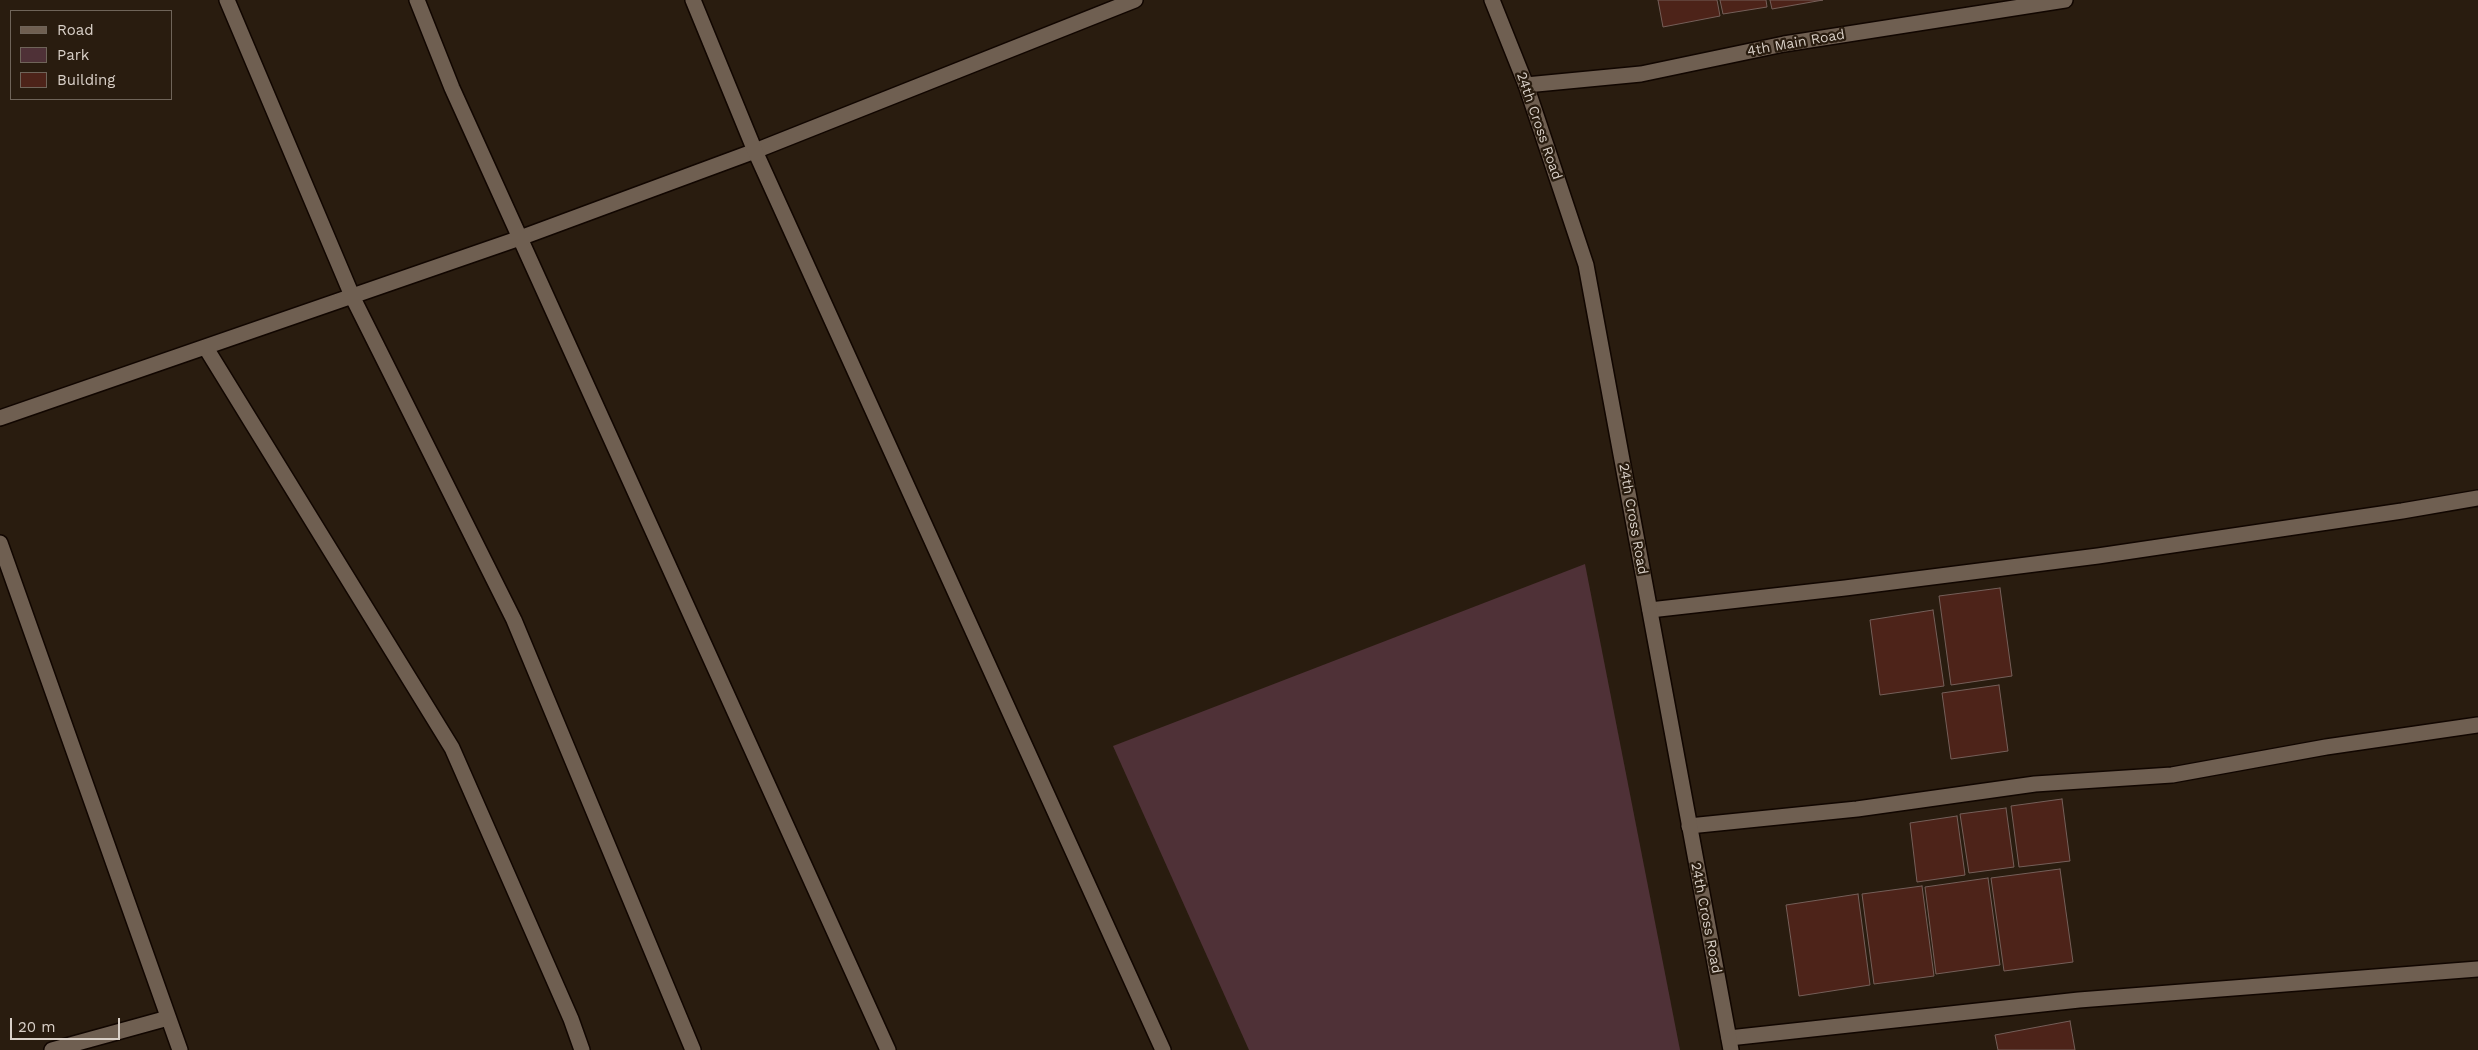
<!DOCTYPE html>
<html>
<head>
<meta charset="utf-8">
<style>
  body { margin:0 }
  #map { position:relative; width:2478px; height:1050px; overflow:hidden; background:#291c0f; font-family:"Work Sans",sans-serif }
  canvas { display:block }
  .legend { position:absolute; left:10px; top:10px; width:162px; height:90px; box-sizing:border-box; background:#291c0f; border:1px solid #6f6459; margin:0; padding:6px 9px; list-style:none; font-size:15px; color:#d9d0c8 }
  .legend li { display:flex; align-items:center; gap:10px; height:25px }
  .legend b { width:25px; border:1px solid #6f6459 }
  .scale { position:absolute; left:10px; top:1018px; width:110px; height:22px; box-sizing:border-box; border:2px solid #d9d0c8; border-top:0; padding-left:6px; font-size:15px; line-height:18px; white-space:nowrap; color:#d9d0c8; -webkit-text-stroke:4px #291c0f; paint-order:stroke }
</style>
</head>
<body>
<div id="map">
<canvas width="2478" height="1050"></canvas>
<ul class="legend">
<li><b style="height:6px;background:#6f5f51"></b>Road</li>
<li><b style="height:14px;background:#4f3137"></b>Park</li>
<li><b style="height:14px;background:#4d2319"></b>Building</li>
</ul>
<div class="scale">20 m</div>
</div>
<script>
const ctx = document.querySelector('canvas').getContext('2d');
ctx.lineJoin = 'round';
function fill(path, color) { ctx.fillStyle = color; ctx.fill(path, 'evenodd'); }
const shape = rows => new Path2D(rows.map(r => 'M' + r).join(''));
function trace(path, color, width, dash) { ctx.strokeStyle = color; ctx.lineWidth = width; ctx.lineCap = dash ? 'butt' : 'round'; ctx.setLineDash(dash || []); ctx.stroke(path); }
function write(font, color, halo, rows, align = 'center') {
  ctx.font = font + ' "Work Sans",sans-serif'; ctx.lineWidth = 4.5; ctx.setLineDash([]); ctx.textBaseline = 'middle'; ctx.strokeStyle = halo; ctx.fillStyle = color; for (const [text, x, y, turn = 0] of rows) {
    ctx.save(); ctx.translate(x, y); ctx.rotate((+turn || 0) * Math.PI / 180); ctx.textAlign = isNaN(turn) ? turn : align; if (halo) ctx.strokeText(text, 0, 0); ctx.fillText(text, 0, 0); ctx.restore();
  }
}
const green = shape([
  [1585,564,1680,1050,1249,1050,1113,746]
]);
const building = shape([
  [1658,0,1717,0,1720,16,1663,27,1658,0],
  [1720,0,1766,0,1767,7,1723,14,1720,0],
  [1770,0,1823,0,1772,9,1770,0],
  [2000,588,2012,676,1951,685,1939,596,2000,588],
  [1933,610,1944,686,1880,695,1870,620,1933,610],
  [1999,685,2008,751,1951,759,1942,693,1999,685],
  [2062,799,2070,861,2019,867,2011,806,2062,799],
  [2006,808,2014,867,1969,873,1960,814,2006,808],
  [1957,816,1965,875,1917,882,1910,823,1957,816],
  [2060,869,2073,962,2004,971,1991,878,2060,869],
  [1988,878,2000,965,1936,974,1925,887,1988,878],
  [1922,886,1934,976,1874,984,1862,894,1922,886],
  [1858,894,1870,985,1799,996,1786,905,1858,894],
  [2070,1021,2075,1050,1998,1050,1995,1035,2070,1021]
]);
const minor = shape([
  [227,0,353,298,514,620,693,1050],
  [417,0,452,88,888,1050],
  [1526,85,1641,74,1784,44,2065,0],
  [206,348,452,748,571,1019,582,1050],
  [0,418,520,238,755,151,1135,0],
  [0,543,180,1050],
  [1650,610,1845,588,2098,556,2402,511,2478,498],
  [1689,826,1857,809,2035,784,2172,775,2326,747,2478,725],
  [1729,1038,2079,1000,2478,969],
  [52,1050,168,1018]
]);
const tertiary = shape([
  [693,0,755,151,1163,1050],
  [1492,0,1526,85,1586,265,1731,1050]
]);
const streetNames = [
  ["4th Main Road",1796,43,-10],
  ["24th Cross Road",1539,126,71],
  ["24th Cross Road",1633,519,80],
  ["24th Cross Road",1706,918,79]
];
fill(green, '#4f3137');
fill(building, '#4d2319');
trace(building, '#755f59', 1);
trace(minor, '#110600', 18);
trace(tertiary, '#110600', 18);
trace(minor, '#6f5f51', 15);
trace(tertiary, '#6f5f51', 15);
write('14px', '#d9d0c8', '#291c0f', streetNames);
</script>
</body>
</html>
